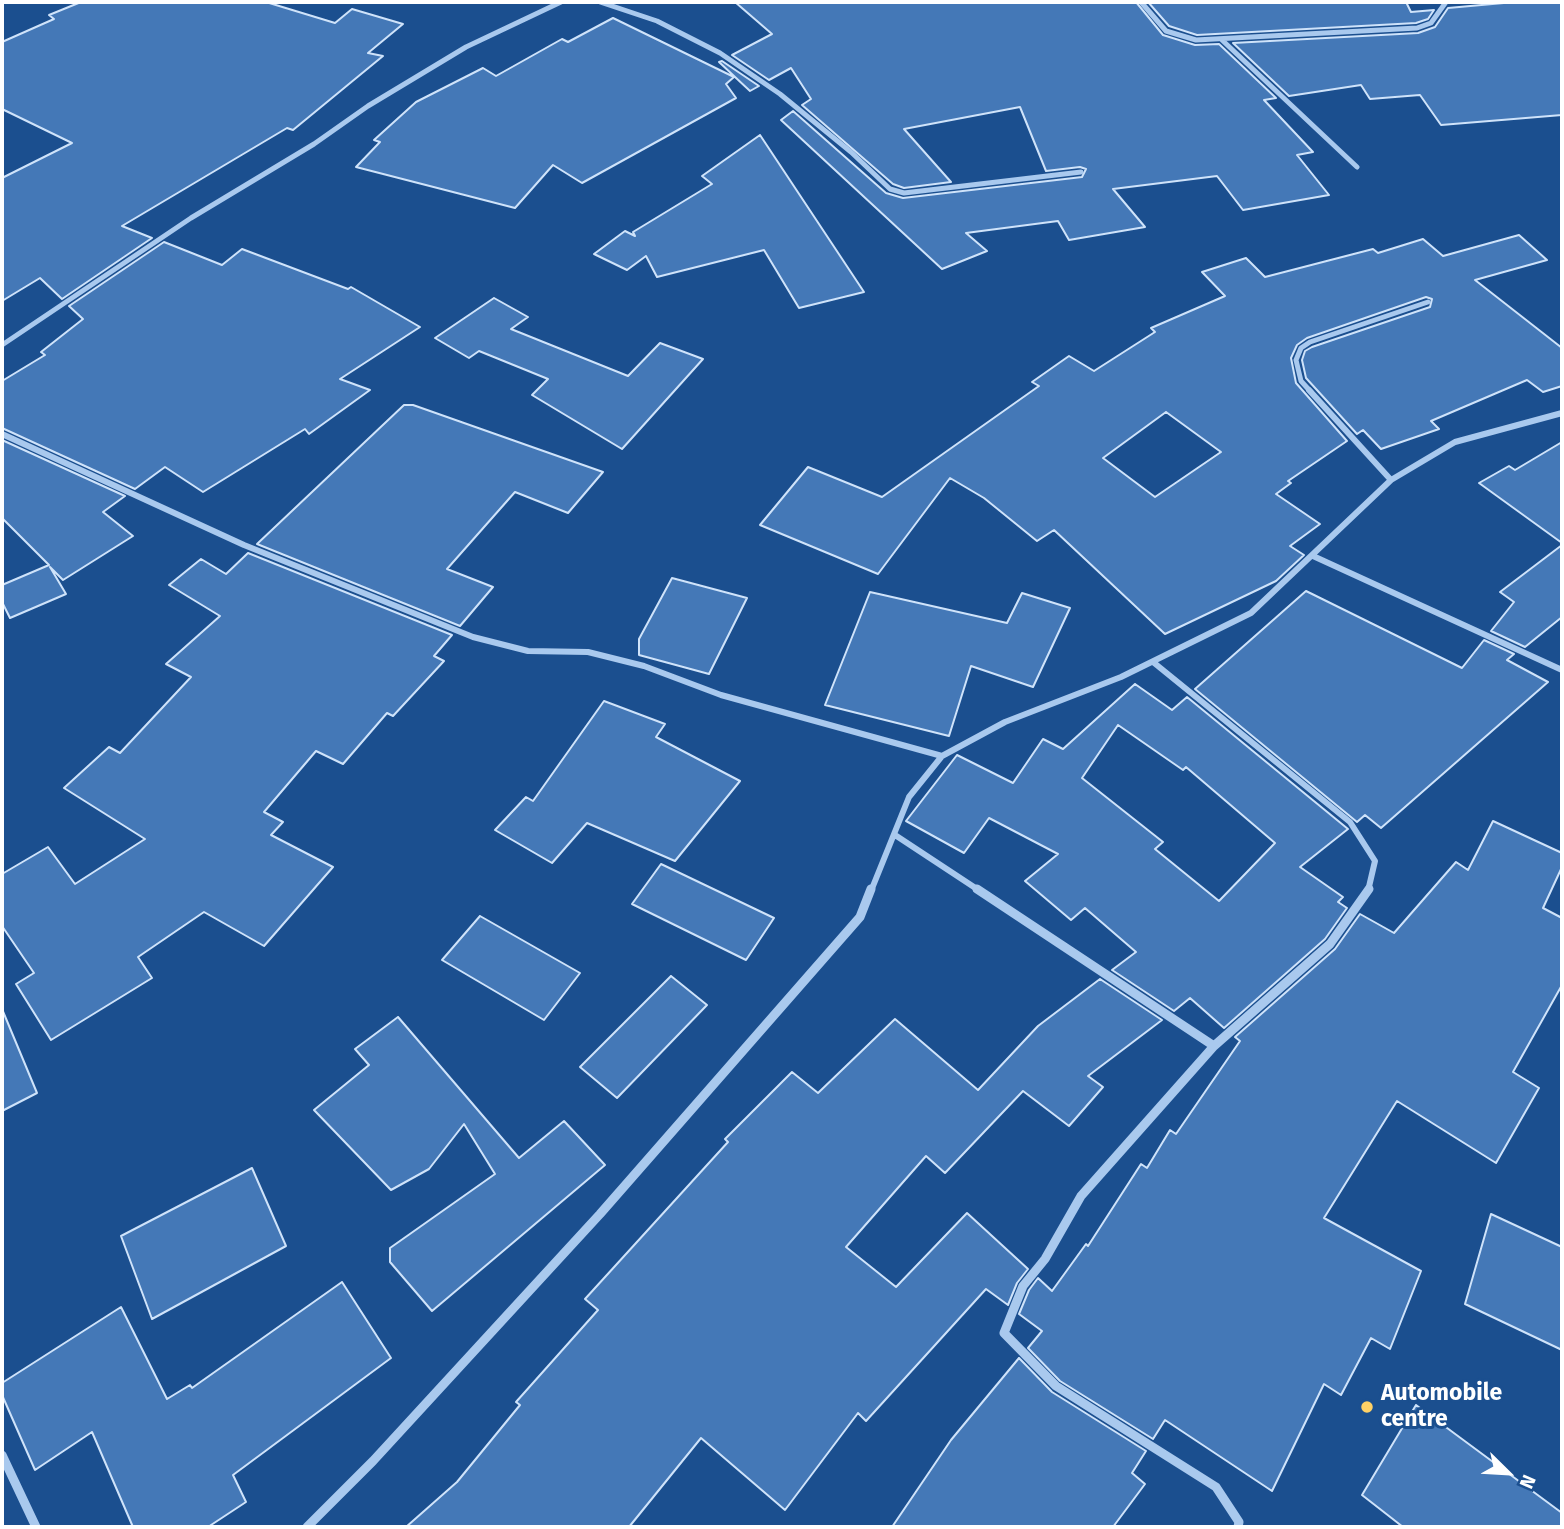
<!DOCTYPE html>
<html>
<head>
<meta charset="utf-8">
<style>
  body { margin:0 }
  #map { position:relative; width:1564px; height:1529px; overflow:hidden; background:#1b4f8f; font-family:"Fira Sans",sans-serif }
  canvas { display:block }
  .frame { position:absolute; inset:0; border:4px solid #fff; pointer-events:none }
  .north { position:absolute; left:1473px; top:1438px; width:70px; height:70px; -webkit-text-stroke:5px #1b4f8f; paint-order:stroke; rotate:114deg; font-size:19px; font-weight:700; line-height:28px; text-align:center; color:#fff }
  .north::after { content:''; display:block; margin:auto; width:24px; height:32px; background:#fff; clip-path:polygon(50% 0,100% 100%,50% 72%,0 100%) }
</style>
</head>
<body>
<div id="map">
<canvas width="1564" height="1529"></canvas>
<div class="frame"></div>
<div class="north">N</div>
</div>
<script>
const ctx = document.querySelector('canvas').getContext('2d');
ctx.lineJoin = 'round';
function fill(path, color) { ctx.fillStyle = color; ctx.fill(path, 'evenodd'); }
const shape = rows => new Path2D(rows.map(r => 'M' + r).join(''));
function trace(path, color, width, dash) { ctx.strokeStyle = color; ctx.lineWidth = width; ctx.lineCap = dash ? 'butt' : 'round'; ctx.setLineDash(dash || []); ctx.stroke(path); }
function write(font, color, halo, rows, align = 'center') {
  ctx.font = font + ' "Fira Sans",sans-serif'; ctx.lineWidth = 6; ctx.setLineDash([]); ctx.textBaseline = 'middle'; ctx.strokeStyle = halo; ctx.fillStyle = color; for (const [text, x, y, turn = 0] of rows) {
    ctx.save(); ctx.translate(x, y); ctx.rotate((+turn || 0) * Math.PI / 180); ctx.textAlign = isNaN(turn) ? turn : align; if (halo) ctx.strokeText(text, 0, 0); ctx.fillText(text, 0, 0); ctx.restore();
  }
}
const building = shape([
  [81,2,266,2,335,23,352,9,403,24,368,53,383,56,293,130,287,128,122,226,152,238,62,299,40,278,2,301,2,178,72,143,2,109,2,42,54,19,49,15,81,2],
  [735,2,1136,2,1163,35,1195,45,1219,44,1276,98,1264,100,1313,152,1297,155,1329,195,1243,210,1217,176,1113,189,1145,227,1069,240,1058,221,966,233,987,251,942,269,781,120,793,111,886,193,903,198,1082,177,1086,169,1080,167,1046,171,1020,107,904,129,951,182,904,188,893,184,802,105,811,99,791,68,769,80,732,55,772,34,735,2],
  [1148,2,1406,2,1411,12,1434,10,1428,19,1416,23,1197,35,1169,26,1148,2],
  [1515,2,1562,2,1562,115,1441,125,1420,95,1370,99,1361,85,1289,96,1233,43,1418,33,1435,27,1448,8,1515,2],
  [613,18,734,77,726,84,736,98,582,183,553,165,515,208,356,167,380,142,374,140,416,102,483,68,496,76,562,39,568,42,613,18],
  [722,61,759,86,750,91,719,62,722,61],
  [760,135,864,292,799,308,764,250,657,277,646,256,627,270,594,254,625,231,635,236,633,232,712,184,702,176,760,135],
  [1519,235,1547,260,1475,280,1562,348,1562,386,1543,392,1527,380,1431,421,1439,429,1381,449,1363,430,1357,434,1306,378,1302,360,1305,351,1312,347,1430,307,1432,299,1426,297,1307,338,1297,345,1291,358,1296,383,1347,441,1288,481,1291,483,1276,494,1320,524,1290,546,1304,555,1276,581,1165,634,1054,530,1037,541,984,498,950,478,878,574,760,525,808,467,882,497,1039,386,1032,382,1069,356,1094,371,1155,332,1151,328,1225,296,1202,272,1246,258,1265,277,1373,249,1378,253,1423,239,1443,256,1519,235],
  [1166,412,1221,452,1155,497,1103,458,1166,412],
  [164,242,222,265,242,249,348,289,351,287,420,327,340,379,370,390,309,434,305,429,203,492,165,467,135,489,2,428,2,381,45,355,41,352,83,319,69,306,164,242],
  [494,298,528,317,511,329,628,376,660,343,703,359,622,449,532,395,548,379,479,351,469,358,435,338,494,298],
  [404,405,413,405,603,472,568,513,515,492,447,569,493,587,460,626,257,544,404,405],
  [2,440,125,496,103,512,133,536,63,580,50,567,66,594,10,618,2,602,2,585,49,565,2,518,2,440],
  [1562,442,1562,543,1479,483,1509,466,1515,470,1562,442],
  [1562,545,1562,617,1525,647,1491,631,1514,602,1500,592,1562,545],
  [248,553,452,635,434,656,444,661,393,716,387,713,343,764,316,751,264,812,283,822,271,835,333,867,264,946,204,912,138,957,152,978,51,1040,16,984,34,973,2,926,2,874,48,847,75,884,145,839,64,788,109,747,120,753,191,677,166,664,220,616,169,585,201,559,226,574,248,553],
  [672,578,747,598,709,674,639,655,639,639,672,578],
  [1306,591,1462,668,1484,640,1514,654,1507,660,1548,682,1381,828,1365,815,1357,822,1195,689,1306,591],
  [870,592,1007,623,1022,593,1070,608,1033,687,971,666,949,736,825,705,870,592],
  [1135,684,1172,710,1187,697,1348,829,1300,867,1343,897,1338,902,1347,908,1325,939,1224,1028,1190,998,1174,1011,1112,970,1136,952,1085,908,1071,920,1025,881,1058,854,989,818,964,853,906,821,957,755,1013,783,1043,739,1063,749,1135,684],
  [1118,725,1183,770,1186,767,1275,843,1219,901,1155,849,1163,842,1082,778,1118,725],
  [604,701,665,724,656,737,740,781,675,861,587,823,552,863,495,830,526,797,533,801,604,701],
  [1493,821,1562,853,1562,867,1543,908,1562,918,1562,985,1513,1072,1539,1088,1496,1163,1397,1101,1324,1218,1421,1271,1390,1349,1371,1338,1341,1395,1324,1384,1272,1491,1165,1420,1153,1439,1060,1381,1028,1348,1042,1331,1019,1314,1029,1290,1038,1278,1052,1291,1086,1244,1088,1246,1141,1164,1147,1168,1170,1130,1176,1134,1240,1041,1235,1037,1335,949,1360,914,1394,933,1456,862,1468,870,1493,821],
  [661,864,774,918,746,960,632,904,661,864],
  [480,916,580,973,544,1020,442,960,480,916],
  [671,976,707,1005,617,1098,580,1067,671,976],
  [1100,979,1162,1020,1088,1076,1103,1087,1069,1126,1023,1091,945,1173,926,1156,846,1247,896,1287,967,1213,1028,1269,1017,1283,1008,1305,986,1289,866,1421,858,1413,785,1510,701,1438,629,1527,406,1527,457,1482,520,1405,516,1402,598,1310,585,1299,728,1142,725,1139,792,1072,818,1093,895,1019,978,1090,1038,1026,1100,979],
  [2,1009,37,1093,2,1111,2,1009],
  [398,1017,519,1158,564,1121,605,1165,432,1311,390,1262,390,1248,495,1174,464,1124,429,1169,391,1190,314,1110,369,1065,355,1049,398,1017],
  [252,1168,286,1246,152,1319,121,1236,252,1168],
  [1491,1214,1562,1247,1562,1350,1465,1304,1491,1214],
  [342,1282,391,1358,233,1475,246,1502,208,1527,133,1527,92,1432,35,1470,2,1395,2,1383,121,1307,167,1399,190,1385,192,1388,342,1282],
  [1019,1358,1052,1392,1146,1451,1132,1473,1145,1484,1113,1527,892,1527,951,1440,1019,1358],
  [1416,1405,1562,1513,1562,1527,1403,1527,1362,1495,1416,1405]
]);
const streetFar2 = shape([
  [600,2,657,21,720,53,780,94,851,152,890,189,904,193,1081,172],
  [1141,2,1166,31,1196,40,1417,28,1431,23,1446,2],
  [1222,40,1357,167],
  [2,345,191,218,314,144,368,106,466,47,561,2],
  [1311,392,1301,381,1296,360,1301,348,1310,342,1428,302]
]);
const streetFar1 = shape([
  [1309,390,1391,480],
  [2,434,244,545,473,637,528,651,588,652,644,666,721,695,942,756],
  [1313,556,1562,670],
  [1153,662,1350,822,1375,861,1368,891],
  [895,835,980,891],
  [871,891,909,797,942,756,1005,722,1121,677,1251,613,1391,480,1455,442,1562,413]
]);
const street = shape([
  [977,889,1214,1046],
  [2,1455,36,1527],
  [307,1527,373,1461,600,1214,860,917,871,889],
  [1238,1527,1239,1522,1216,1487,1056,1386,1004,1333,1023,1286,1045,1259,1081,1196,1214,1046,1330,944,1369,889]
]);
const markers = [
  [1367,1407,7,"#ffd166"]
];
const nearPoinames = [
  ["Automobile",1381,1394],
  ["centre",1381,1420]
];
fill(building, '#4478b7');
trace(building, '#cfe3fa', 2);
trace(streetFar2, '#a9c9ee', 5);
trace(streetFar1, '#a9c9ee', 6);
trace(street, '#a9c9ee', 9);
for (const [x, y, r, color] of markers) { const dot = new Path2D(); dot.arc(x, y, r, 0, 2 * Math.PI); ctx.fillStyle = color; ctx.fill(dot); trace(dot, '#1b4f8f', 2.5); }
write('bold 23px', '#fff', '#1b4f8f', nearPoinames, 'left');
</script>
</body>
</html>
